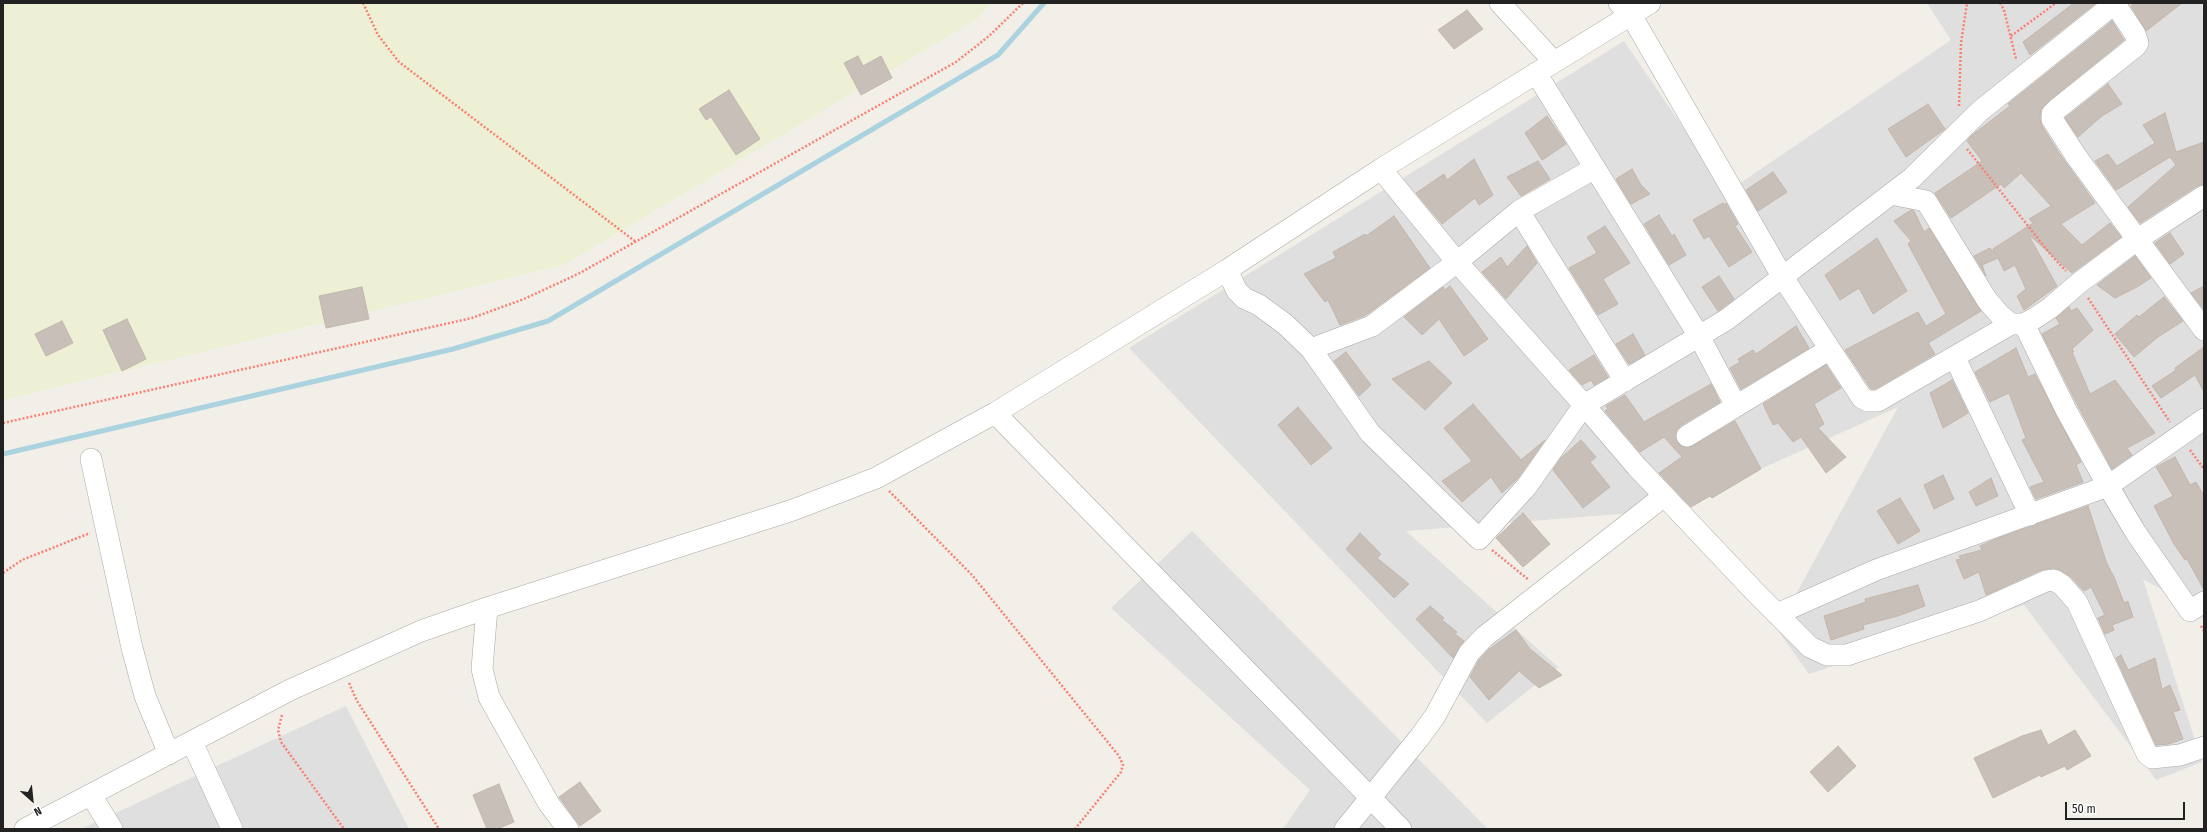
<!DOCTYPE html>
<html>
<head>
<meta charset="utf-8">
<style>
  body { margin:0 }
  #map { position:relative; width:2207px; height:832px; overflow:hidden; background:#f2efe9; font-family:"Fira Sans Condensed",sans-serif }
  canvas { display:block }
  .frame { position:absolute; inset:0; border:4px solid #222; pointer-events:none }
  .north { position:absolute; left:12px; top:780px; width:40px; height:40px; -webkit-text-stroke:3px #fff; paint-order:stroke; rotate:153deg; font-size:11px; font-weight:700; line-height:16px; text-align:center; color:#222 }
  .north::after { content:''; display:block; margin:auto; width:14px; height:18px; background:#222; clip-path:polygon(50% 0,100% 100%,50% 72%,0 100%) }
  .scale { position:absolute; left:2065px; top:802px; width:120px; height:18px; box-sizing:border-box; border:2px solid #222; border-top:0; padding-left:5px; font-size:12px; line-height:14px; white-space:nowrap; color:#222; -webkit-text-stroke:3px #fff; paint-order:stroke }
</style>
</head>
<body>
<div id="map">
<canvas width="2207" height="832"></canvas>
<div class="frame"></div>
<div class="north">N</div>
<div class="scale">50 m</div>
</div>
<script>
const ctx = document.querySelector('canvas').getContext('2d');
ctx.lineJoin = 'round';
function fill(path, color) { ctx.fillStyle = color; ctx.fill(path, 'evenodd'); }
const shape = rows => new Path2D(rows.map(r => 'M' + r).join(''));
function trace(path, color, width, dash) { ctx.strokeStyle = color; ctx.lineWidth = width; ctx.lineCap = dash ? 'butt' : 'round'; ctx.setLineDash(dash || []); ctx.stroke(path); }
const residential = shape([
  [1927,3,2202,3,2204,21,2204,614,2143,579,2202,762,2156,780,2024,605,1809,674,1777,629,1898,407,1670,510,1406,531,1558,667,1487,723,1129,348,1624,41,1727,192,1951,40],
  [1192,531,1488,829,1283,829,1310,790,1111,608],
  [346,706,409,829,81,829]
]);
const farmland = shape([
  [3,3,991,3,977,19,564,265,3,400]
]);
const stream = shape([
  [3,454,453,349,548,321,998,55,1044,3]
]);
const building = shape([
  [2074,3,2096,3,2030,55,2023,42,2074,3],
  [2134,3,2182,3,2146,31,2131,6,2134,3],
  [1467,10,1483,29,1454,49,1438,30,1467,10],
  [2112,21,2124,40,2049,101,2041,109,2040,119,2042,126,2059,153,2095,203,2061,224,2082,245,2110,223,2121,237,2072,273,2028,234,2057,286,2024,310,2017,296,2026,289,2015,265,2004,271,1998,258,1982,265,1986,276,1974,256,1990,248,1995,254,1993,249,2033,223,2029,219,2051,206,2021,173,2004,188,2001,184,1951,218,1935,193,1982,161,1967,141,1971,136,2010,106,2008,104,2112,21],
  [858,56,863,66,881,56,892,78,861,95,844,63,858,56],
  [2108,84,2122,104,2102,116,2078,137,2065,118,2108,84],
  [729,90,760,139,736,155,711,117,706,120,699,109,729,90],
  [1928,104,1945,129,1906,157,1888,129,1928,104],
  [2165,113,2176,152,2204,142,2204,184,2197,186,2140,223,2128,207,2176,165,2170,157,2116,190,2095,161,2108,154,2117,166,2155,143,2143,125,2165,113],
  [1547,116,1566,144,1542,160,1525,133,1547,116],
  [1474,159,1493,195,1479,205,1475,198,1442,224,1416,193,1444,174,1447,180,1474,159],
  [1538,161,1550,179,1521,196,1507,177,1538,161],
  [1632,169,1641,185,1650,194,1631,204,1616,179,1632,169],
  [1773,172,1787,192,1758,211,1746,190,1773,172],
  [1723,203,1724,205,1726,203,1738,224,1735,226,1752,252,1729,267,1709,236,1704,239,1693,220,1723,203],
  [1911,210,1914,211,1924,232,1929,228,1981,311,1928,343,1935,354,1875,389,1871,389,1845,350,1918,312,1926,326,1946,314,1908,244,1911,241,1894,221,1911,210],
  [1659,215,1672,236,1674,234,1686,255,1669,265,1644,224,1659,215],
  [1394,216,1430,268,1366,315,1340,325,1328,300,1325,302,1304,274,1336,258,1333,252,1365,234,1366,236,1394,216],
  [1605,226,1630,263,1603,279,1618,304,1598,315,1569,268,1597,253,1587,237,1605,226],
  [2170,233,2184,254,2170,264,2155,243,2170,233],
  [1877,238,1907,291,1873,314,1859,288,1840,300,1825,275,1877,238],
  [1527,246,1537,263,1506,299,1482,272,1501,257,1507,267,1527,246],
  [2135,256,2151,278,2137,287,2115,298,2097,285,2135,256],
  [1719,276,1734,299,1718,311,1702,287,1719,276],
  [1450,286,1488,339,1464,356,1439,319,1422,335,1404,317,1443,287,1445,290,1450,286],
  [2204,286,2204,308,2203,308,2191,293,2204,286],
  [362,287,369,319,326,328,319,296,362,287],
  [2164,297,2183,321,2158,337,2134,357,2115,334,2137,315,2139,317,2164,297],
  [2069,307,2071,311,2077,308,2093,330,2072,349,2074,352,2072,352,2090,394,2115,380,2155,433,2127,448,2132,455,2112,469,2077,404,2042,334,2060,324,2056,318,2069,307],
  [127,319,146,359,122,371,103,330,127,319],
  [62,321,73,343,46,356,35,334,62,321],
  [1796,326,1809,348,1741,389,1730,368,1740,362,1738,359,1753,350,1756,354,1796,326],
  [1633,334,1645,355,1629,364,1616,344,1633,334],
  [2204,347,2204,392,2195,375,2161,398,2152,386,2176,370,2175,368,2204,347],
  [2016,348,2028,377,2035,374,2081,462,2076,465,2083,482,2036,499,2030,487,2044,482,2022,440,2026,438,2009,393,1990,402,1975,372,2016,348],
  [1346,352,1371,385,1359,396,1334,361,1346,352],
  [1594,355,1608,377,1594,385,1591,380,1582,385,1569,370,1594,355],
  [1429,361,1452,383,1425,410,1392,379,1429,361],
  [1826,365,1841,388,1814,404,1824,424,1818,428,1846,457,1826,473,1801,437,1793,442,1778,423,1773,425,1763,404,1826,365],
  [1952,380,1968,413,1943,428,1930,393,1952,380],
  [1711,384,1720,402,1680,426,1676,431,1677,442,1682,447,1693,446,1735,421,1761,469,1712,498,1710,496,1691,507,1659,473,1682,457,1664,437,1640,452,1605,411,1608,409,1606,406,1625,395,1644,422,1711,384],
  [1473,404,1521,460,1545,440,1518,478,1502,493,1491,477,1462,502,1442,481,1472,461,1444,428,1473,404],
  [1298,407,1332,448,1311,465,1278,425,1298,407],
  [1581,440,1596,457,1590,462,1610,487,1583,508,1553,470,1561,458,1581,440],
  [2175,457,2190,485,2196,482,2204,496,2204,590,2187,559,2185,560,2174,544,2154,506,2173,496,2156,467,2175,457],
  [1943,475,1954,499,1934,509,1924,485,1943,475],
  [1991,478,1998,496,1976,506,1969,492,1991,478],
  [1900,498,1920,531,1898,544,1877,511,1900,498],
  [2088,506,2107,564,2114,577,2124,603,2128,601,2133,617,2112,625,2114,630,2105,634,2098,618,2105,615,2091,587,2084,591,2071,577,2060,570,2053,568,2041,570,1986,595,1979,572,1964,579,1956,560,1961,559,1959,556,1982,550,1980,546,1998,538,2088,506],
  [1523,513,1550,544,1523,567,1496,538,1523,513],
  [1360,533,1381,554,1377,558,1409,584,1394,598,1346,549,1360,533],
  [1918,585,1925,606,1898,616,1863,625,1864,629,1831,640,1824,616,1866,602,1865,599,1918,585],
  [1430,606,1444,618,1442,620,1457,632,1455,634,1464,641,1453,658,1416,619,1430,606],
  [1516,630,1530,649,1562,675,1539,688,1519,671,1489,700,1470,677,1479,660,1488,650,1516,630],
  [2121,655,2128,670,2155,658,2162,689,2170,685,2180,710,2173,712,2183,739,2169,744,2156,745,2116,658,2121,655],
  [2041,730,2048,745,2075,730,2091,756,2067,770,2065,766,2041,777,2040,775,1993,798,1974,758,2022,736,2041,730],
  [1838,746,1856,766,1828,792,1810,772,1838,746],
  [580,782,601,811,580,826,559,797,580,782],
  [499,784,514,822,497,829,487,829,473,795,499,784]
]);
const path = shape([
  [363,3,378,35,399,62,636,242],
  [2000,3,2004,10,2016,59],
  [2011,36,2056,3],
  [1959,106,1961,43,1967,3],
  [1967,149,2051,255,2066,271],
  [2088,298,2170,422],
  [3,423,472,318,524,299,578,274,956,62,989,36,1023,3],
  [2190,450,2204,469],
  [889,491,972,575,1119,756,1123,765,1121,772,1075,829],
  [1492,550,1529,580],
  [3,573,22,560,90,533],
  [2201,626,2204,631],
  [349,683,357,701,439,829],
  [282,715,278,730,281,742,344,829]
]);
const minor = shape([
  [1500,3,1554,62],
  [1619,3,1631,15,1782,276,1862,398,1868,401,1878,401,2011,324],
  [2115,4,2135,34,2138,43,2136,46,2057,109,2052,114,2052,119,2076,156,2204,330],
  [1536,73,1699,336,1736,406],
  [1381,169,1457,262,1584,405,1726,320,1912,178,1980,111,2115,3],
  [1891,194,1926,201,1987,300,2000,315,2011,324,2024,324,2035,318,2050,308,2079,283,2138,239,2204,196],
  [1519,211,1625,381],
  [1227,270,1237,291,1244,298,1259,305,1285,324,1311,349,1370,433,1479,539,1527,486,1584,405,1637,467,1756,593,1810,647,1827,655,1847,655,1979,611,2046,581,2054,580,2062,585,2077,602,2147,754,2152,758,2180,755,2204,747],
  [2024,324,2066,410,2108,486,2136,533,2190,611,2204,602],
  [1311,349,1372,326,1457,262,1519,211,1595,168],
  [1955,358,2030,515],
  [995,413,1401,829],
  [1687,436,1830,349],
  [91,459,132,648,145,696,169,754],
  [487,608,482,669,489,697,549,804,568,829],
  [1777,614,1876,570,2108,486,2204,419],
  [192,742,232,829],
  [91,795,112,829],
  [25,829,290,690,421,631,487,608,793,510,876,478,995,413,1227,270,1381,169,1650,3],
  [1345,829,1419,738,1435,716,1469,653,1484,637,1664,496]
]);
fill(residential, '#e0dfdf');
fill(farmland, '#eef0d5');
trace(stream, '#aad3df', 5);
fill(building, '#c7bfb8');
trace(building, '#c4b6ab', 1);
trace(minor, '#a9a9a9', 22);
trace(path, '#fa8072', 2.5, [2, 2]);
trace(minor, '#fff', 21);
</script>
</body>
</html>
